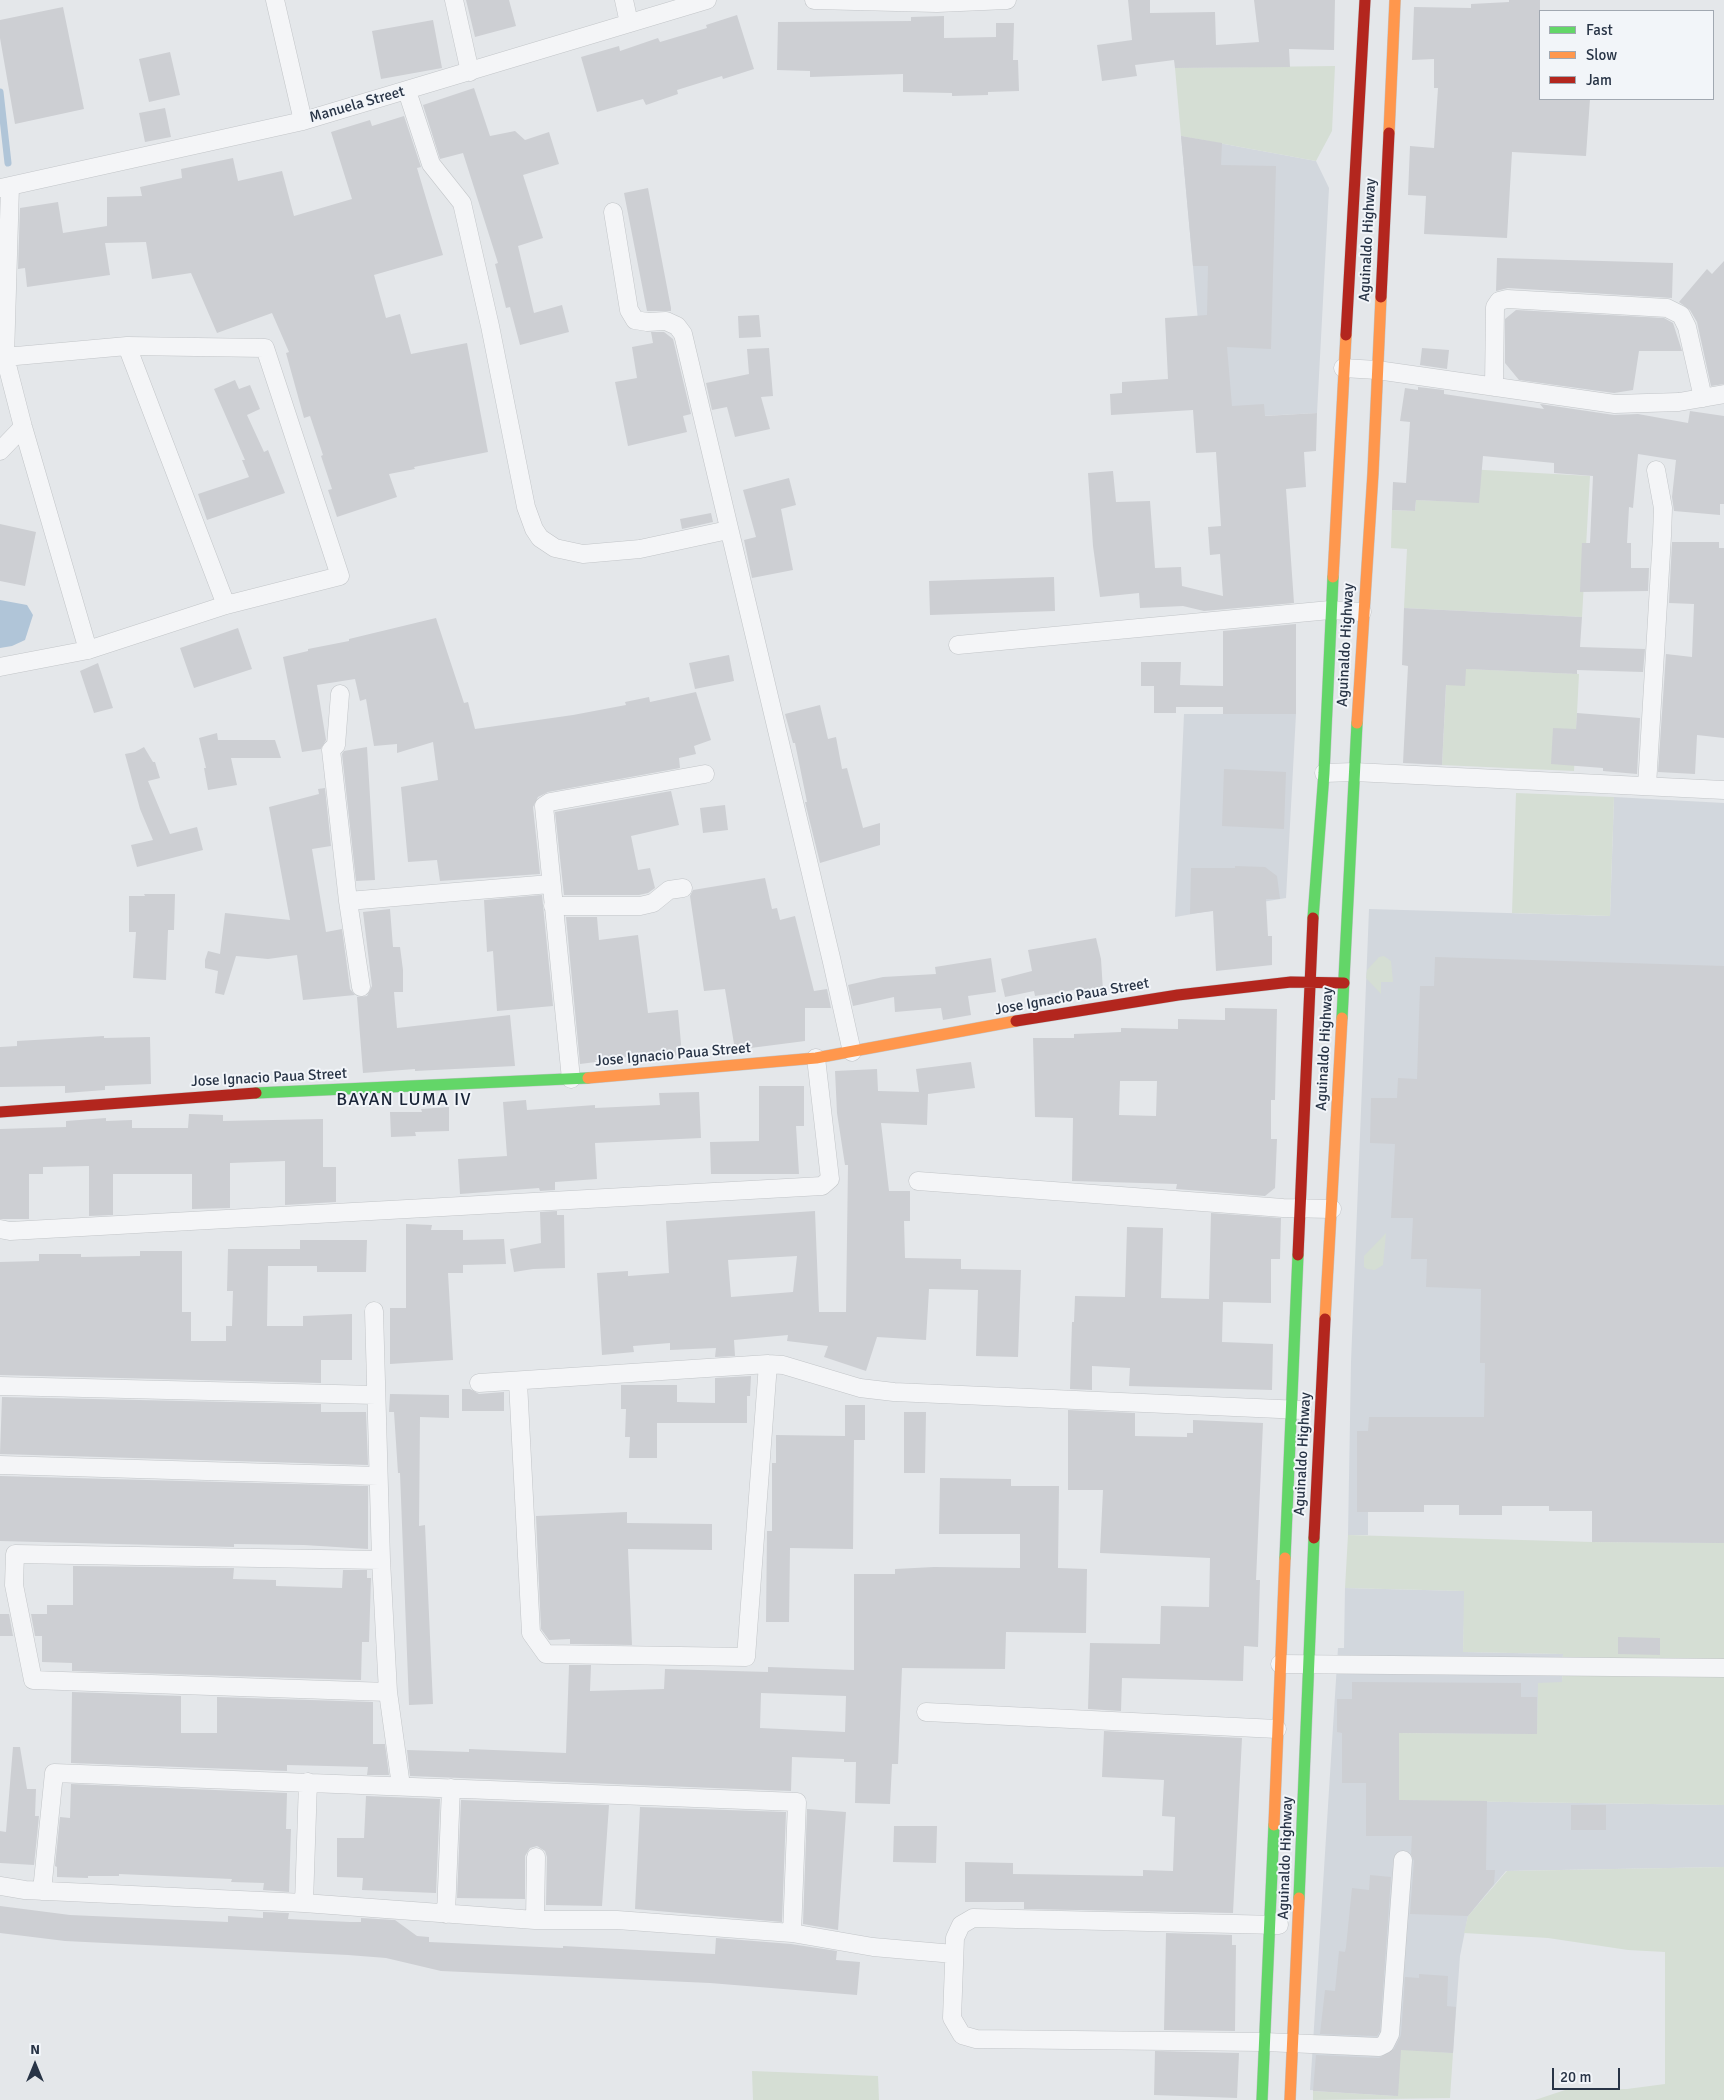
<!DOCTYPE html>
<html>
<head>
<meta charset="utf-8">
<style>
  body { margin:0 }
  #map { position:relative; width:1724px; height:2100px; overflow:hidden; background:#e4e7ea; font-family:Signika,sans-serif }
  canvas { display:block }
  .legend { position:absolute; left:1539px; top:10px; width:175px; height:90px; box-sizing:border-box; background:#f2f5f9; border:1px solid #a1a8b1; margin:0; padding:6px 9px; list-style:none; font-size:15px; color:#283446 }
  .legend li { display:flex; align-items:center; gap:10px; height:25px }
  .legend b { width:25px; border:1px solid #a1a8b1 }
  .north { position:absolute; left:10px; top:2040px; width:50px; height:50px; -webkit-text-stroke:4px #f2f5f9; paint-order:stroke; rotate:0deg; font-size:14px; font-weight:700; line-height:20px; text-align:center; color:#283446 }
  .north::after { content:''; display:block; margin:auto; width:18px; height:22px; background:#283446; clip-path:polygon(50% 0,100% 100%,50% 72%,0 100%) }
  .scale { position:absolute; left:1552px; top:2068px; width:68px; height:22px; box-sizing:border-box; border:2px solid #283446; border-top:0; padding-left:6px; font-size:15px; line-height:18px; white-space:nowrap; color:#283446; -webkit-text-stroke:4px #f2f5f9; paint-order:stroke }
</style>
</head>
<body>
<div id="map">
<canvas width="1724" height="2100"></canvas>
<ul class="legend">
<li><b style="height:6px;background:#63d668"></b>Fast</li>
<li><b style="height:6px;background:#ff974d"></b>Slow</li>
<li><b style="height:6px;background:#b3261e"></b>Jam</li>
</ul>
<div class="north">N</div>
<div class="scale">20 m</div>
</div>
<script>
const ctx = document.querySelector('canvas').getContext('2d');
ctx.lineJoin = 'round';
function fill(path, color) { ctx.fillStyle = color; ctx.fill(path, 'evenodd'); }
const shape = rows => new Path2D(rows.map(r => 'M' + r).join(''));
function trace(path, color, width, dash) { ctx.strokeStyle = color; ctx.lineWidth = width; ctx.lineCap = dash ? 'butt' : 'round'; ctx.setLineDash(dash || []); ctx.stroke(path); }
function write(font, color, halo, rows, align = 'center') {
  ctx.font = font + ' Signika,sans-serif'; ctx.lineWidth = 4; ctx.setLineDash([]); ctx.textBaseline = 'middle'; ctx.strokeStyle = halo; ctx.fillStyle = color; for (const [text, x, y, turn = 0] of rows) {
    ctx.save(); ctx.translate(x, y); ctx.rotate((+turn || 0) * Math.PI / 180); ctx.textAlign = isNaN(turn) ? turn : align; if (halo) ctx.strokeText(text, 0, 0); ctx.fillText(text, 0, 0); ctx.restore();
  }
}
const built = shape([
  [1181,136,1316,161,1329,188,1317,413,1207,419],
  [1184,714,1296,714,1286,898,1175,917],
  [1614,797,1724,803,1724,1543,1592,1542,1593,1506,1684,1417,1424,1417,1424,1512,1368,1512,1368,1535,1348,1535,1351,1362,1369,909,1610,916],
  [1345,1588,1465,1591,1463,1652,1563,1654,1562,1683,1537,1734,1400,1733,1399,1784,1366,1800,1724,1805,1724,1867,1506,1871,1468,1916,1460,1956,1453,2053,1401,2050,1398,2096,1310,2090,1338,1648,1344,1648]
]);
const green = shape([
  [1335,66,1332,131,1316,161,1181,136,1175,68],
  [1467,469,1590,476,1582,617,1404,608,1407,549,1391,548,1392,510,1415,511,1416,500,1465,502],
  [1447,668,1579,674,1574,771,1442,765],
  [1516,793,1614,797,1610,916,1512,913],
  [1384,956,1391,961,1393,982,1381,982,1381,994,1366,978,1367,970,1379,957],
  [1386,1233,1383,1265,1375,1270,1367,1269,1364,1267,1364,1256],
  [1348,1535,1592,1542,1724,1543,1724,1805,1366,1800,1366,1783,1399,1783,1399,1733,1537,1734,1538,1683,1562,1682,1563,1654,1463,1652,1464,1591,1345,1588],
  [1724,1867,1724,2100,1535,2100,1565,2090,1627,2089,1665,2084,1665,1952,1628,1950,1548,1938,1464,1933,1468,1916,1507,1871],
  [1400,2049,1453,2053,1450,2098,1313,2100,1313,2091,1397,2096],
  [752,2071,878,2076,879,2100,753,2100]
]);
const water = shape([
  [0,600,27,605,33,615,25,640,12,646,0,648]
]);
const stream = shape([
  [0,92,8,163]
]);
const building = shape([
  [466,0,509,0,516,26,475,37],
  [1128,0,1150,0,1150,13,1215,12,1216,45,1259,42,1254,0,1335,0,1334,50,1289,49,1290,67,1175,68,1174,60,1135,65,1137,76,1102,81,1097,45,1132,40],
  [1509,0,1540,0,1540,99,1590,99,1586,156,1512,152,1507,238,1424,234,1426,196,1408,195,1410,146,1434,148,1438,88,1434,88,1434,59,1412,60,1414,7,1471,8,1471,4,1509,2],
  [63,7,84,109,15,124,0,38,0,20],
  [737,15,754,69,723,79,722,76,677,90,678,94,646,105,643,99,597,112,581,57,619,46,620,51,658,38,660,42,707,28,706,25],
  [944,16,944,38,996,37,996,23,1014,23,1013,60,1018,60,1019,91,988,92,988,95,952,96,952,93,903,92,903,74,810,77,810,71,777,70,778,22,911,21,911,17],
  [433,20,442,68,381,79,372,31],
  [170,52,180,95,149,102,139,59],
  [474,88,490,136,515,131,525,140,549,132,559,164,523,175,543,238,518,246,534,313,562,305,569,332,520,345,510,307,506,308,495,264,498,263,463,153,440,159,423,105],
  [165,108,171,137,145,142,139,113],
  [404,116,421,167,417,168,443,255,374,275,386,318,400,314,411,354,467,343,488,452,414,467,415,469,389,474,397,497,337,517,328,490,332,489,321,456,323,455,310,416,304,418,286,353,289,352,272,313,217,333,191,273,152,279,146,242,105,243,110,275,27,287,25,268,18,269,20,208,58,202,63,233,107,226,107,197,142,196,140,187,182,178,181,169,233,158,238,181,282,171,294,216,352,199,331,132,370,120,372,126],
  [1181,136,1222,143,1221,165,1276,166,1271,349,1227,347,1232,406,1264,404,1265,416,1317,413,1316,451,1304,452,1306,487,1286,489,1294,603,1204,611,1183,606,1140,608,1139,593,1100,597,1093,546,1088,473,1113,471,1116,502,1150,501,1155,568,1181,567,1182,586,1223,596,1220,554,1210,555,1208,527,1221,526,1216,452,1196,453,1193,410,1111,415,1110,394,1122,393,1122,382,1168,379,1165,318,1207,315,1208,266,1193,266],
  [648,188,671,308,671,311,647,311,624,193],
  [1497,258,1673,263,1672,298,1508,288,1496,291],
  [1724,261,1724,384,1711,386,1697,322,1690,310,1679,302,1707,269,1712,274],
  [1516,310,1664,318,1673,323,1682,351,1639,351,1633,390,1614,393,1519,380,1505,363,1505,319],
  [759,315,761,337,739,338,738,316],
  [651,332,664,332,673,339,691,414,683,416,687,432,628,446,615,382,637,378,632,347,653,343],
  [769,348,773,396,761,397,770,429,735,437,727,407,712,410,706,383,749,374,747,349],
  [1422,348,1449,350,1447,369,1420,365],
  [235,380,239,389,250,385,260,409,247,415,264,452,268,450,285,493,207,520,198,494,249,477,242,460,245,460,214,389],
  [1418,387,1444,390,1444,394,1544,409,1540,404,1614,415,1638,414,1688,423,1690,411,1724,416,1724,504,1720,504,1720,515,1674,511,1672,497,1676,460,1638,454,1633,508,1629,507,1627,543,1631,543,1631,568,1649,568,1648,591,1580,592,1582,543,1590,543,1593,476,1554,473,1554,463,1483,456,1479,503,1416,500,1415,511,1392,510,1393,482,1406,483,1410,422,1400,421,1405,388,1418,390],
  [789,478,796,505,781,509,793,570,752,578,744,540,756,537,743,490],
  [711,513,713,522,682,529,680,519],
  [0,524,36,532,25,586,0,581],
  [1672,542,1719,542,1719,548,1724,548,1724,738,1697,735,1695,774,1658,772,1666,654,1692,657,1694,604,1669,603],
  [1054,577,1055,611,930,615,929,581],
  [1404,608,1582,617,1580,647,1645,649,1643,672,1577,670,1577,674,1466,669,1465,686,1446,685,1442,765,1403,763,1408,666,1402,665],
  [436,618,464,703,468,702,475,729,573,715,626,705,625,702,649,697,650,702,696,692,711,740,694,746,696,754,679,758,680,768,548,792,538,797,533,807,540,874,440,881,437,860,408,862,401,787,438,780,433,742,397,753,397,744,374,746,366,699,360,701,355,679,317,685,326,740,321,749,302,752,283,657,308,651,308,649,349,641,349,639],
  [1296,624,1296,714,1223,714,1223,707,1176,707,1176,713,1154,713,1154,686,1141,686,1141,662,1181,662,1180,685,1223,686,1223,631],
  [238,628,252,669,194,688,180,648],
  [729,655,734,681,695,689,689,663],
  [98,663,113,708,94,713,80,671],
  [820,705,828,739,836,737,842,769,847,768,863,828,880,823,880,845,820,863,805,802,807,802,795,743,793,743,785,714],
  [1577,713,1640,718,1637,774,1603,771,1603,768,1551,764,1553,728,1576,729],
  [217,733,218,740,275,740,281,758,231,758,237,785,208,790,204,768,206,768,199,738],
  [144,747,153,762,155,762,160,778,148,781,170,834,197,827,203,850,137,867,131,845,153,840,140,809,125,754,135,752],
  [367,747,375,880,356,881,342,754,344,751],
  [1224,769,1286,772,1284,829,1222,826],
  [325,788,331,846,312,849,326,932,342,929,350,989,355,995,303,1000,297,955,268,959,236,956,224,995,215,993,218,971,205,968,205,960,208,951,220,954,225,913,290,920,269,807,319,794,318,789],
  [671,791,679,825,631,836,638,870,650,868,655,888,648,893,639,895,564,895,555,812],
  [725,805,728,830,703,833,700,808],
  [1235,866,1265,867,1277,876,1280,899,1266,899,1268,936,1272,936,1272,965,1216,971,1213,911,1190,914,1191,868,1235,868],
  [765,878,772,909,777,908,780,920,795,916,814,991,827,989,831,1008,805,1008,805,1041,735,1050,725,989,704,991,690,896,693,890],
  [144,894,175,894,174,930,168,930,166,980,133,978,136,932,129,932,129,896,145,896],
  [542,895,553,1006,497,1011,493,951,487,952,484,900],
  [390,909,393,947,400,947,403,970,403,992,394,992,397,1028,510,1015,515,1066,415,1071,415,1069,363,1073,357,997,367,996,372,986,363,912],
  [566,917,597,917,599,940,638,935,648,1013,678,1010,682,1055,650,1058,650,1055,595,1060,596,1062,580,1064],
  [1096,938,1101,959,1103,991,1081,993,1081,989,1035,996,1034,991,1005,997,1001,979,1032,971,1028,950],
  [1435,957,1724,966,1724,1543,1592,1542,1592,1511,1549,1511,1549,1506,1502,1506,1502,1515,1459,1515,1459,1505,1424,1505,1424,1512,1357,1512,1357,1431,1368,1431,1369,1417,1484,1417,1485,1363,1480,1363,1481,1289,1426,1287,1427,1259,1411,1259,1413,1218,1391,1218,1395,1144,1370,1143,1371,1098,1397,1098,1398,1078,1417,1079,1420,986,1434,986],
  [991,958,996,992,968,996,971,1015,943,1020,941,1008,895,1012,894,997,853,1006,848,985,852,984,883,977,936,974,935,967],
  [1225,1008,1277,1009,1275,1100,1271,1100,1271,1139,1277,1139,1275,1188,1265,1196,1176,1189,1177,1184,1072,1181,1073,1118,1035,1117,1033,1038,1074,1038,1074,1034,1121,1032,1121,1028,1178,1029,1178,1019,1225,1020],
  [1120,1081,1157,1081,1156,1116,1119,1115],
  [104,1036,104,1038,150,1037,151,1084,105,1086,105,1090,65,1093,65,1086,0,1087,0,1047,17,1046,17,1041],
  [971,1062,975,1088,928,1094,927,1125,881,1123,889,1191,910,1191,910,1221,904,1221,905,1258,961,1259,961,1269,1021,1270,1018,1357,976,1356,978,1290,929,1289,926,1340,877,1337,866,1371,824,1357,828,1346,787,1341,788,1335,734,1340,735,1356,715,1357,716,1348,670,1350,670,1343,633,1346,634,1352,602,1355,597,1273,628,1271,628,1276,669,1273,666,1221,815,1211,819,1312,846,1312,848,1165,845,1165,837,1113,835,1071,877,1069,878,1091,919,1092,916,1069],
  [797,1256,793,1292,731,1297,728,1260],
  [759,1086,804,1086,804,1126,796,1126,799,1174,711,1174,710,1142,759,1141],
  [699,1092,701,1138,595,1143,597,1179,555,1182,555,1190,540,1191,539,1188,460,1194,458,1159,507,1156,503,1102,526,1100,527,1110,595,1105,595,1108,660,1105,659,1093],
  [449,1107,449,1131,415,1132,416,1136,391,1137,390,1112,422,1112,421,1109],
  [189,1114,223,1115,223,1121,323,1119,323,1167,336,1167,336,1202,285,1205,285,1161,230,1163,230,1208,192,1209,192,1174,113,1174,113,1215,89,1216,89,1166,43,1167,43,1174,29,1174,29,1219,0,1219,0,1129,66,1127,66,1121,106,1118,106,1121,132,1120,132,1128,188,1128],
  [557,1211,557,1215,564,1215,565,1268,533,1269,514,1272,510,1249,541,1243,540,1212],
  [1211,1213,1281,1218,1280,1259,1271,1259,1271,1303,1223,1302,1222,1342,1273,1344,1272,1390,1129,1386,1130,1368,1092,1366,1092,1390,1070,1389,1072,1322,1074,1322,1075,1296,1125,1297,1127,1227,1163,1228,1161,1298,1209,1299],
  [406,1224,432,1225,431,1230,463,1230,463,1240,504,1239,506,1264,463,1265,463,1273,448,1273,453,1360,390,1364,390,1308,406,1308],
  [300,1240,367,1240,366,1272,317,1272,317,1266,268,1266,267,1326,303,1326,303,1316,352,1314,352,1360,321,1360,321,1383,0,1375,0,1262,39,1261,39,1254,81,1254,81,1257,140,1256,140,1251,182,1251,182,1312,191,1312,191,1341,226,1341,226,1326,232,1326,233,1291,227,1291,228,1249,300,1249],
  [751,1376,750,1396,747,1396,747,1423,657,1423,657,1458,629,1458,630,1437,625,1437,626,1409,621,1409,621,1385,677,1385,677,1402,715,1403,715,1378],
  [462,1389,470,1389,479,1394,504,1392,504,1411,462,1411],
  [390,1394,449,1395,449,1418,420,1417,419,1526,425,1525,433,1704,409,1705,400,1473,398,1473,394,1412,389,1412],
  [2,1397,321,1404,321,1412,366,1412,368,1465,0,1454],
  [845,1405,865,1405,865,1440,854,1440,853,1549,790,1548,789,1622,766,1622,767,1531,772,1531,772,1463,776,1463,776,1435,845,1436],
  [1068,1410,1135,1413,1135,1436,1187,1437,1187,1433,1193,1433,1193,1420,1263,1423,1256,1580,1260,1580,1258,1647,1244,1646,1243,1681,1122,1678,1121,1711,1088,1709,1090,1643,1160,1644,1161,1606,1209,1607,1210,1558,1100,1553,1103,1490,1068,1490],
  [904,1412,926,1412,925,1473,904,1473],
  [0,1476,368,1486,368,1549,304,1545,234,1544,234,1547,0,1541],
  [940,1478,1011,1479,1011,1486,1059,1486,1058,1568,1087,1569,1086,1633,1006,1632,1005,1669,902,1668,898,1764,892,1764,890,1804,855,1803,856,1762,844,1762,844,1759,792,1757,791,1791,410,1776,407,1750,469,1752,469,1749,566,1753,569,1665,591,1665,590,1691,664,1689,665,1669,768,1672,768,1667,854,1670,854,1574,895,1574,895,1569,934,1567,1020,1568,1020,1534,939,1534],
  [761,1693,846,1696,845,1732,760,1728],
  [627,1512,627,1523,712,1524,712,1550,628,1549,632,1645,570,1644,570,1639,549,1640,541,1629,536,1516],
  [73,1566,234,1568,233,1579,276,1580,276,1586,342,1588,343,1570,367,1570,367,1578,371,1578,369,1642,362,1642,361,1680,72,1671,72,1663,42,1662,42,1636,35,1636,31,1614,47,1614,47,1605,73,1605],
  [0,1614,9,1614,13,1636,0,1636],
  [1618,1637,1660,1638,1660,1655,1618,1654],
  [1352,1682,1521,1683,1521,1697,1537,1697,1537,1734,1399,1733,1399,1800,1487,1801,1486,1870,1495,1870,1494,1884,1468,1916,1410,1914,1414,1861,1411,1854,1412,1836,1366,1836,1366,1783,1342,1783,1342,1733,1337,1732,1337,1699,1352,1699],
  [72,1692,181,1696,181,1733,217,1733,217,1697,373,1702,373,1744,385,1744,389,1775,367,1775,368,1767,287,1765,287,1771,71,1763],
  [1104,1731,1242,1738,1233,1913,1024,1909,1024,1902,965,1902,965,1862,1013,1863,1013,1874,1143,1876,1143,1870,1173,1871,1175,1817,1162,1816,1164,1780,1102,1777],
  [13,1747,20,1747,27,1789,36,1789,35,1816,39,1816,34,1865,0,1863,0,1831,6,1832],
  [71,1784,287,1793,286,1829,291,1829,289,1892,263,1890,264,1883,231,1882,232,1879,119,1874,119,1876,88,1876,88,1878,57,1877,57,1867,55,1866,60,1817,70,1818],
  [366,1796,440,1799,436,1893,362,1890,363,1878,337,1877,337,1838,364,1838],
  [461,1800,609,1805,602,1906,546,1905,547,1857,545,1851,537,1846,530,1848,525,1856,525,1899,457,1898],
  [1571,1805,1606,1805,1606,1830,1571,1830],
  [640,1807,786,1812,782,1922,635,1909],
  [807,1809,846,1812,838,1930,803,1924],
  [894,1826,937,1826,936,1863,893,1862],
  [1370,1875,1391,1877,1380,2031,1377,2036,1320,2034,1325,1990,1335,1991,1339,1951,1345,1952,1346,1947,1352,1888,1369,1890],
  [0,1906,70,1915,228,1922,228,1916,263,1918,263,1912,289,1913,288,1919,350,1922,361,1922,361,1918,395,1920,417,1936,429,1937,429,1942,563,1948,563,1946,715,1954,716,1938,791,1944,837,1951,836,1960,860,1962,857,1995,710,1983,441,1971,386,1958,348,1955,65,1941,0,1933],
  [1166,1933,1232,1935,1232,1945,1236,1945,1235,2031,1164,2030],
  [1419,1974,1448,1976,1447,2006,1456,2007,1453,2053,1401,2050,1398,2096,1313,2091,1316,2055,1379,2058,1394,2049,1401,2035,1405,1977,1419,1978],
  [1155,2051,1239,2053,1237,2098,1154,2095]
]);
const street = shape([
  [275,0,303,121],
  [454,0,470,72],
  [624,0,629,23],
  [814,0,937,3,1007,0],
  [407,91,431,164,462,203,490,326,526,507,534,529,540,538,555,548,583,554,640,549,728,530],
  [1,188,303,121,707,0],
  [613,212,629,310,635,320,647,322,666,321,677,326,683,334,832,962,852,1052],
  [127,346,226,605],
  [0,357,5,357,23,427,88,650],
  [1343,368,1377,370,1615,404,1679,402,1724,394],
  [1494,387,1495,307,1499,301,1507,299,1667,308,1681,315,1687,327,1703,398],
  [0,451,23,427],
  [958,645,1330,610,1362,612],
  [0,667,88,650,226,605,340,576,265,348,127,346,5,357,10,186],
  [340,694,336,745,331,750,348,901,361,987],
  [1324,773,1354,772,1724,790],
  [1647,786,1662,536,1663,508,1656,470],
  [348,901,550,884],
  [553,906,640,906,653,903,669,890,683,888],
  [571,1079,544,806,550,802,705,774],
  [918,1181,1283,1208,1332,1209],
  [0,1229,10,1231,822,1186,830,1179,816,1058],
  [374,1311,381,1560,388,1692,401,1786],
  [518,1382,531,1633,546,1654,746,1657,768,1364],
  [479,1383,768,1364,783,1365,860,1388,894,1392,1302,1410],
  [0,1386,376,1395],
  [0,1465,378,1476],
  [381,1560,15,1554,14,1585,33,1680,388,1692],
  [1280,1664,1724,1668],
  [926,1712,1277,1729],
  [0,1886,25,1890,304,1903,535,1920,617,1920,792,1933,873,1947,954,1954],
  [42,1891,54,1773,797,1802,792,1933],
  [304,1903,308,1782],
  [446,1914,451,1788],
  [535,1920,536,1857],
  [1279,1925,973,1918,961,1925,955,1938,952,2018,962,2035,976,2039,1265,2042,1379,2047,1385,2044,1390,2034,1403,1860]
]);
const fast = shape([
  [1313,918,1324,773,1333,577],
  [1342,1018,1357,723],
  [256,1093,588,1078],
  [1285,1558,1298,1255],
  [1299,1898,1314,1538],
  [1262,2100,1274,1825]
]);
const slow = shape([
  [1389,133,1395,0],
  [1333,577,1346,335],
  [1357,723,1373,473,1381,297],
  [588,1078,816,1058,1016,1021],
  [1325,1319,1342,1018],
  [1274,1825,1285,1558],
  [1290,2100,1299,1898]
]);
const jam = shape([
  [1381,297,1389,133],
  [1346,335,1365,0],
  [1016,1021,1178,995,1291,982,1344,983],
  [0,1112,256,1093],
  [1298,1255,1313,918],
  [1314,1538,1325,1319]
]);
const streetNames = [
  ["Manuela Street",357,105,-16],
  ["Aguinaldo Highway",1368,240,-87],
  ["Aguinaldo Highway",1346,645,-87],
  ["Jose Ignacio Paua Street",1072,997,-10],
  ["Aguinaldo Highway",1325,1049,-87],
  ["Jose Ignacio Paua Street",673,1055,-5],
  ["Jose Ignacio Paua Street",269,1078,-3],
  ["Aguinaldo Highway",1303,1454,-87],
  ["Aguinaldo Highway",1286,1858,-88]
];
const quarterNames = [
  ["BAYAN LUMA IV",404,1100]
];
fill(built, '#d2d7dd');
fill(green, '#d5ded4');
fill(water, '#b0c5d8');
trace(stream, '#b0c5d8', 7);
fill(building, '#cdcfd3');
trace(street, '#c2c5c8', 19);
trace(fast, '#c2c5c8', 12);
trace(slow, '#c2c5c8', 12);
trace(jam, '#c2c5c8', 12);
trace(street, '#f4f5f7', 18);
trace(fast, '#63d668', 11);
trace(slow, '#ff974d', 11);
trace(jam, '#b3261e', 11);
write('15px', '#283446', '#f2f5f9', streetNames);
ctx.letterSpacing = '1px';
write('18px', '#1a2537', '#f2f5f9', quarterNames);
ctx.letterSpacing = '0px';
</script>
</body>
</html>
